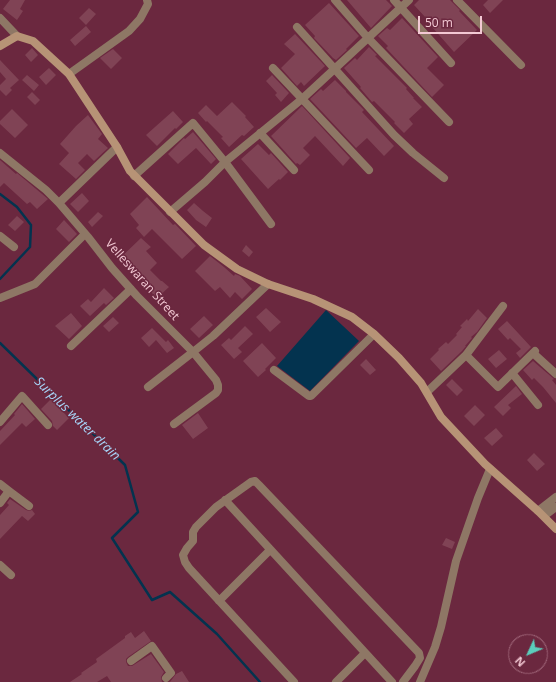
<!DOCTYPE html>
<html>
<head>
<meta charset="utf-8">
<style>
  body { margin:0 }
  #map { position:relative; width:556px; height:682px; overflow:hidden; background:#6b283f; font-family:"Open Sans",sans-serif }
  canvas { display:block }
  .north { position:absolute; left:508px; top:634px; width:40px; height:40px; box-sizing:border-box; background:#6b283f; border:1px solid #a1687b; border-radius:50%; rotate:226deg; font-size:11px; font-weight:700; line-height:16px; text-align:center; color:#f3c9d4 }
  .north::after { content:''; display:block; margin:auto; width:14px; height:18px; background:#5bcebc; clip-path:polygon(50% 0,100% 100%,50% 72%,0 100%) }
  .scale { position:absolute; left:418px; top:16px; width:64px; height:18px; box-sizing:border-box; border:2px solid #f3c9d4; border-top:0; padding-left:5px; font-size:12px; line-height:14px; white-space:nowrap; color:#f3c9d4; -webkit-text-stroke:3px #6b283f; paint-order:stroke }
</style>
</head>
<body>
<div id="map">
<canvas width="556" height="682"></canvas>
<div class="north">N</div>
<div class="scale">50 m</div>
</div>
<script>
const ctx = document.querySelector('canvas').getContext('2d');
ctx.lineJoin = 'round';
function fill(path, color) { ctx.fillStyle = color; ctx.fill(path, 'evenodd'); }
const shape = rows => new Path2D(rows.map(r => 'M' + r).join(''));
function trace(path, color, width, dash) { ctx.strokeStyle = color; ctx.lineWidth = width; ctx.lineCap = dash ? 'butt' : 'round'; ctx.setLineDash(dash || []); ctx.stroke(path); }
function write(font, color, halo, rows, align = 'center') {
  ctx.font = font + ' "Open Sans",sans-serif'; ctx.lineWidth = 3; ctx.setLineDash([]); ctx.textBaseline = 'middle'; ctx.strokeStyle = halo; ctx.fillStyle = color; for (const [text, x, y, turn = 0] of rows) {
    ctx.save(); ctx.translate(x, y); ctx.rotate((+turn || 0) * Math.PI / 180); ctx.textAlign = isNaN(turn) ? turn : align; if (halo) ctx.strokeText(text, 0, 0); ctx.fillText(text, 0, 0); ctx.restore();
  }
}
const water = shape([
  [326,310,359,341,310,391,277,366]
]);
const stream = shape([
  [0,194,17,207,31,225,30,247,0,279],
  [0,343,125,465,138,512,112,538,152,600,170,592,217,634,260,682]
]);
const building = shape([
  [10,0,25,0,20,9,23,11,17,20,3,9],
  [347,0,386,0,392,6,371,28],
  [419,0,450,0,460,10,459,11,477,30,454,52,425,19,426,18,414,5],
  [488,0,503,0,490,13,483,5],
  [329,3,359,36,346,49,347,50,336,60,333,58,314,38,315,36,305,25],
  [89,8,96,14,86,25,79,18],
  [402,18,438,57,427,68,444,85,432,97,386,48,388,46,378,36,387,28,390,30],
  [86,26,91,32,75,46,70,40],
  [295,34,325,66,304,86,301,82,297,86,281,68,295,54,284,44],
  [369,47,377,55,375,56,407,88,406,89,414,98,413,98,422,107,409,119,413,124,404,133,394,123,395,122,374,101,372,102,360,88,361,87,344,68,355,58,357,60],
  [32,48,38,55,31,62,25,55],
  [113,49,122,58,111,69,100,58],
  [0,60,19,80,10,88,12,90,6,96,0,90,0,85,6,79,0,72],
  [49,68,56,75,46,85,39,77],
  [27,75,39,85,34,91,22,80],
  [272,75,289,93,281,102,275,95,277,93,266,81],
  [335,80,346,91,346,92,364,110,362,112,394,146,384,156,367,138,356,148,310,99,321,89,323,91],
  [32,92,40,100,35,105,27,97],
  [232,102,246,116,245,117,254,127,244,136,242,135,229,147,221,138,223,137,207,121,206,122,198,113,206,105,217,116],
  [302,106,350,158,343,166,315,136,303,148,310,155,300,165,297,163,296,164,271,136],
  [12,109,28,125,15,138,0,124,0,121],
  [173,111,183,122,176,129,175,128,157,146,146,135],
  [88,115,102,134,98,139,108,148,94,161,87,154,78,163,85,170,76,179,59,164,69,153,60,144,76,126],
  [193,132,216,159,211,164,196,148,178,164,168,154,184,138,185,139],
  [258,144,269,155,271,153,288,172,280,180,279,179,268,189,241,159],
  [0,160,16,174,17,173,48,199,37,209,30,202,27,204,4,183,0,187],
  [82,193,89,201,78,212,70,204],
  [147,197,173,225,175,224,196,246,182,259,152,229,144,237,136,228,139,225,130,214],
  [194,203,203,211,212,218,206,227,196,220,187,210],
  [98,212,103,216,92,227,88,222],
  [17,216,24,222,15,231,8,225],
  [64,220,77,234,69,242,56,229],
  [141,238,151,247,146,251,157,263,150,270,161,281,162,281,169,287,157,298,151,292,152,290,141,279,140,280,129,268,128,269,118,260],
  [246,245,253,252,249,257,242,251],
  [210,256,224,267,234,276,235,274,240,276,252,289,242,299,235,292,230,298,220,287,215,291,195,271],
  [104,288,114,298,106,305,104,303,90,316,80,306,88,299,91,302],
  [266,308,281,322,270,332,256,317],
  [478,309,487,318,477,332,471,337,472,338,465,346,466,346,462,351,441,371,430,359,439,350,438,349,446,342,448,344,457,335,456,334,462,327,460,326,467,319,468,321],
  [71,313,82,326,69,339,55,326],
  [204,316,213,325,199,338,190,329],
  [113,317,119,323,109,332,103,326],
  [507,321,531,347,520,358,516,353,521,349,510,338,508,340,498,329],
  [245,326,253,334,238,348,242,352,234,359,221,345,229,338,231,340],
  [152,328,166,342,168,340,174,348,167,353,156,340,149,347,141,338],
  [262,343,276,358,265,369,266,370,258,377,243,361],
  [499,350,507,359,496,368,488,359],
  [366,359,376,370,370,375,360,365],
  [533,361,554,379,552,380,556,385,556,403,543,387,534,378,532,380,523,370],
  [452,379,463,390,457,396,446,385],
  [516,386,522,394,508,405,511,408,503,416,494,407],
  [51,399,60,407,59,408,69,418,57,430,53,426,52,421,41,409],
  [22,404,35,419,26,427,22,423,0,445,0,431,15,415,14,414],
  [475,405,485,415,474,426,464,416],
  [198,413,208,428,193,439,182,425],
  [496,428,503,436,492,446,484,438],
  [534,453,545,464,537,471,527,460],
  [10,499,26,510,29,511,32,510,35,514,28,521,22,516,0,539,0,515,9,505,7,503],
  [446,538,455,542,452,549,442,545],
  [144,631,151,641,128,657,126,659,126,662,128,666,132,666,151,654,164,672,161,677,162,682,111,682,107,676,97,682,70,682,82,674,81,673,97,662,96,659,125,638,125,636,131,632,135,638],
  [182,671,189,682,170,682,176,674]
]);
const minor = shape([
  [335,0,368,38,421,93,449,122],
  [394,0,451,63],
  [457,0,521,65],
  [0,18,17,36],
  [297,27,394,135,413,153,444,178],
  [273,68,369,170],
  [69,74,129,31,140,19,148,4,147,0],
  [260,133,294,170],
  [0,153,46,190,59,203,88,237,112,268,137,296,193,352,213,336,268,284],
  [134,176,193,123,225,162,271,224],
  [59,203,117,147],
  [170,212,205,182,225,162,302,99,409,0],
  [0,236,14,247],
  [0,298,35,284,85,234],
  [71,346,131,289],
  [533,353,556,374],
  [466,355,498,387,535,351],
  [274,370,309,396,311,396,374,334],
  [512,373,538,405],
  [148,387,193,352,216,380,218,385,218,390,216,393,174,424],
  [427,392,466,355,503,306],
  [0,422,22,396,48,425],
  [0,484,9,491,0,503],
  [9,491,29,506],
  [225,500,392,682],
  [538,511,556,497],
  [544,516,556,507],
  [0,565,11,575],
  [219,601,270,550],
  [131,661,152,646,171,673,166,678],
  [294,682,189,568,185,562,183,555,187,548,193,541,193,532,196,527,216,507,251,482,255,481,259,485,419,653,420,658,415,666,403,682],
  [336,682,365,653],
  [420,682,435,647,441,627,456,561,478,498,490,469]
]);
const secondary = shape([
  [0,46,17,36,33,41,69,74,117,147,130,171,204,245,237,269,268,284,313,299,352,317,374,334,399,358,421,383,441,417,485,464,538,511,556,529]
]);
const streetNames = [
  ["Velleswaran Street",142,280,48]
];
const waterNames = [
  ["Surplus water drain",77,419,44]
];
fill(water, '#03334f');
trace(stream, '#03334f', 2.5);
fill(building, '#804355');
trace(minor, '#8e7765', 8);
trace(secondary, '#b79376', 8);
write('12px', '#f3c9d4', '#6b283f', streetNames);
write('italic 13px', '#a7d6fa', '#6b283f', waterNames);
</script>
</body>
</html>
